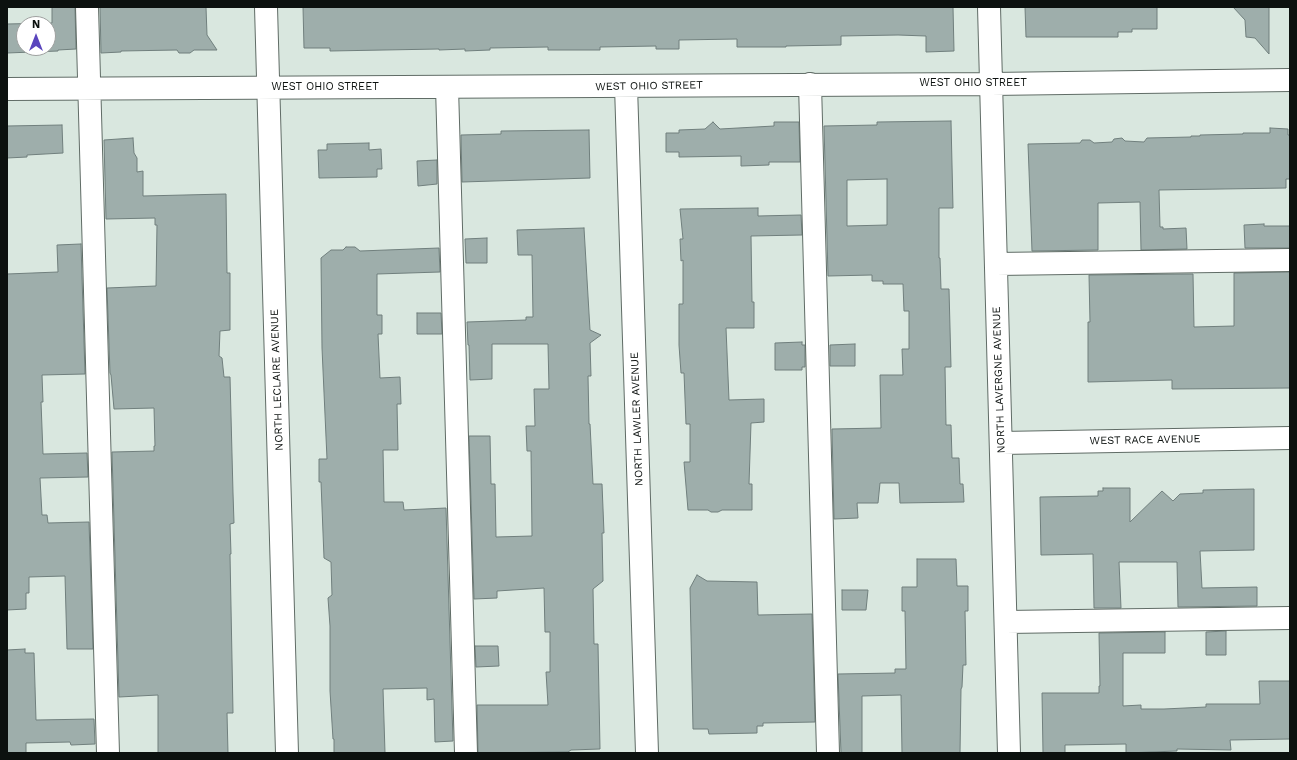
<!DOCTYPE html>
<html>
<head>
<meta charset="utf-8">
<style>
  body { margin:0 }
  #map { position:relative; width:1297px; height:760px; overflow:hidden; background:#d9e7df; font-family:"Work Sans",sans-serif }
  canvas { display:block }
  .frame { position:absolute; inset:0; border:8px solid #0c110f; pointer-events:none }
  .north { position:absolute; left:16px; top:16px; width:40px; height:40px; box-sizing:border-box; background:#fff; border:1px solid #9ea09f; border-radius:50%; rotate:0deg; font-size:11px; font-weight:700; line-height:16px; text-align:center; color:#0c110f }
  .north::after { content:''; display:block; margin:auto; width:14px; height:18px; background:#5a45bd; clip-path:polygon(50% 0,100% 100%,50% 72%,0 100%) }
</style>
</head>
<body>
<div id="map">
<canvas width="1297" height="760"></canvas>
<div class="frame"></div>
<div class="north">N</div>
</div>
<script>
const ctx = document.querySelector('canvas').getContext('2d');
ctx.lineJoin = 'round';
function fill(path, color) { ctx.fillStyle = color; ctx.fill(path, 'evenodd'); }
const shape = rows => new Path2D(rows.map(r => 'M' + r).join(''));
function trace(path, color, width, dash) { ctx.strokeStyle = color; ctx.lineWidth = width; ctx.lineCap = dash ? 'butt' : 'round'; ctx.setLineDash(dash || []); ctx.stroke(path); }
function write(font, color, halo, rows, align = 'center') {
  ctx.font = font + ' "Work Sans",sans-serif'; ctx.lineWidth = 3; ctx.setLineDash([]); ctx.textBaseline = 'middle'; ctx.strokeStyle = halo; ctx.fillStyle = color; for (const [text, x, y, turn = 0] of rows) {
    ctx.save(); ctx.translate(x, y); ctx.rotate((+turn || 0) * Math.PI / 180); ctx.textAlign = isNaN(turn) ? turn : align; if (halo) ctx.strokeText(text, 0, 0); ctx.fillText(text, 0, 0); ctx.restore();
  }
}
const building = shape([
  [52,7,75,7,76,49,58,50,58,51,7,53,7,24,52,23,52,7],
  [24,24,48,24,48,48,24,48,24,24],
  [100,7,206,7,207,35,217,50,194,50,190,53,179,53,177,50,121,51,121,52,101,53,100,7],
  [303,7,953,7,954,51,926,52,926,36,898,35,841,36,841,45,786,46,786,47,737,47,737,39,679,40,679,49,656,49,656,46,600,47,600,50,548,50,548,47,490,48,490,50,465,51,465,49,439,50,439,49,330,51,330,48,304,48,303,7],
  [1025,7,1157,7,1157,29,1132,29,1132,32,1118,32,1118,37,1026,37,1025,7],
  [1233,7,1269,7,1269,54,1255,38,1246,37,1245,20,1233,7],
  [951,121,953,208,939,208,939,258,940,258,941,289,949,289,951,367,945,367,946,425,951,425,952,458,959,458,960,484,963,484,964,502,900,503,899,483,880,483,878,503,857,503,858,518,834,519,832,429,881,428,880,375,903,375,902,349,909,349,909,311,904,311,903,284,883,284,883,281,872,281,872,275,828,276,824,126,877,125,877,122,951,121],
  [887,179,887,225,847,226,847,180,887,179],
  [713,122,720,129,774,126,774,122,799,122,800,162,769,162,769,165,741,166,741,156,679,157,679,152,666,152,666,133,679,133,679,130,705,129,713,122],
  [62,125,63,153,27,155,27,157,7,158,7,126,62,125],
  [1270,128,1288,129,1288,135,1290,135,1290,179,1286,179,1286,188,1159,190,1160,227,1163,227,1163,229,1186,228,1187,249,1141,250,1140,202,1098,203,1098,250,1032,251,1028,144,1080,143,1082,140,1090,140,1094,143,1112,142,1114,139,1122,138,1125,141,1144,142,1147,138,1191,137,1191,136,1200,136,1200,135,1243,134,1243,133,1270,133,1270,128],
  [589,130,590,178,462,182,461,135,501,134,501,131,589,130],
  [133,138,134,153,137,158,137,172,143,171,143,196,226,194,227,273,230,273,230,330,220,331,219,356,222,358,224,377,230,377,233,493,234,523,230,524,231,554,230,554,233,713,227,713,228,753,158,753,158,695,119,697,112,452,154,451,154,446,155,446,154,408,114,409,111,375,110,373,107,288,156,286,157,225,155,225,155,218,106,219,104,140,133,138],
  [369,143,369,150,381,149,382,169,377,169,377,177,319,178,318,150,327,150,327,144,369,143],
  [437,160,437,184,418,186,417,161,437,160],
  [758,208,758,216,801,215,802,235,751,236,752,302,754,302,754,328,726,328,729,400,764,399,764,422,751,423,749,484,752,484,752,510,722,510,718,512,711,512,708,510,688,510,684,462,690,462,690,424,686,424,684,373,681,373,679,345,679,304,683,304,683,260,681,261,680,239,683,239,680,209,758,208],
  [1264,224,1264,226,1290,226,1290,248,1245,248,1244,225,1264,224],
  [584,228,590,330,601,335,590,343,591,376,588,376,589,424,590,424,593,484,602,484,604,533,602,533,603,581,593,589,594,644,598,644,600,749,571,750,568,752,478,753,477,705,548,705,546,672,550,672,550,632,545,632,544,588,497,591,497,598,474,599,469,436,490,436,491,484,495,484,496,537,532,536,531,451,527,451,526,426,535,426,534,389,549,389,548,344,492,344,492,379,470,380,469,345,468,345,467,322,526,320,526,317,533,317,532,255,518,255,517,230,584,228],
  [487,238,487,263,466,263,465,239,487,238],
  [81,244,85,374,42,375,43,402,41,402,43,454,87,453,88,477,40,478,42,515,47,515,48,523,89,522,93,649,67,649,65,576,29,577,29,593,26,593,26,609,7,610,7,274,58,272,57,245,81,244],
  [346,247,355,247,360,251,439,248,440,272,377,274,377,315,382,315,382,334,378,334,380,378,400,377,401,404,397,404,398,450,383,450,384,502,403,502,404,510,446,508,453,741,435,742,434,699,427,700,427,688,383,689,385,753,334,753,334,739,333,739,330,691,330,626,328,598,332,595,331,562,324,558,321,482,319,482,319,459,327,459,322,348,321,258,331,250,343,250,346,247],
  [1290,272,1290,388,1172,389,1172,380,1088,382,1088,322,1090,322,1089,275,1193,274,1194,327,1234,326,1234,273,1290,272],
  [417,313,441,313,442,334,417,334,417,313],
  [802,342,802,345,805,345,805,367,802,367,802,370,775,370,775,343,802,342],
  [855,344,855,366,830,366,830,345,855,344],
  [1103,488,1130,488,1130,522,1162,491,1173,501,1180,494,1203,493,1203,490,1254,489,1254,550,1200,551,1202,588,1257,587,1257,606,1178,607,1177,562,1119,562,1121,608,1094,608,1093,554,1041,555,1040,497,1098,496,1098,491,1103,491,1103,488],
  [917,559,956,559,957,586,968,586,968,611,965,611,966,665,963,665,962,687,961,689,960,753,902,753,901,695,862,696,862,753,841,753,838,674,895,673,895,669,906,669,905,611,902,611,902,587,917,587,917,559],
  [697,575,707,581,757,582,758,615,812,614,815,722,763,723,763,726,757,726,757,733,709,734,708,729,693,729,690,588,697,575],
  [842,590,868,590,866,610,842,610,842,590],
  [1226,631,1226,655,1206,655,1206,632,1226,631],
  [1165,632,1165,653,1123,653,1123,706,1141,705,1141,709,1164,709,1206,707,1206,704,1260,704,1259,681,1290,681,1290,739,1230,740,1231,750,1177,749,1177,751,1126,753,1126,744,1065,745,1065,753,1043,753,1042,693,1099,693,1099,686,1100,686,1099,633,1165,632],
  [475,646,498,646,499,666,476,667,475,646],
  [25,649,25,653,34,653,36,720,94,719,95,744,71,745,70,742,26,743,26,753,7,753,7,650,25,649]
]);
const minor = shape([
  [87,7,108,753],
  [266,7,287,753],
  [989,7,1009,753],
  [810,84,828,753],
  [626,86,647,753],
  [447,87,466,753],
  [7,89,991,84,1290,80],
  [996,264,1290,260],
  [1001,443,1290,438],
  [1006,622,1290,618]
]);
const streetNames = [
  ["WEST OHIO STREET",973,83],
  ["WEST OHIO STREET",649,86,-1],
  ["WEST OHIO STREET",325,87],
  ["NORTH LECLAIRE AVENUE",277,380,-92],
  ["NORTH LAVERGNE AVENUE",999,380,-92],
  ["NORTH LAWLER AVENUE",637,419,-92],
  ["WEST RACE AVENUE",1145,440,-1]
];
fill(building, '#9eaeab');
trace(building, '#707f7d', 1);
trace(minor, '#606c66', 24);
trace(minor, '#fff', 22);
write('11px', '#0c110f', '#fff', streetNames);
</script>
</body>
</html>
